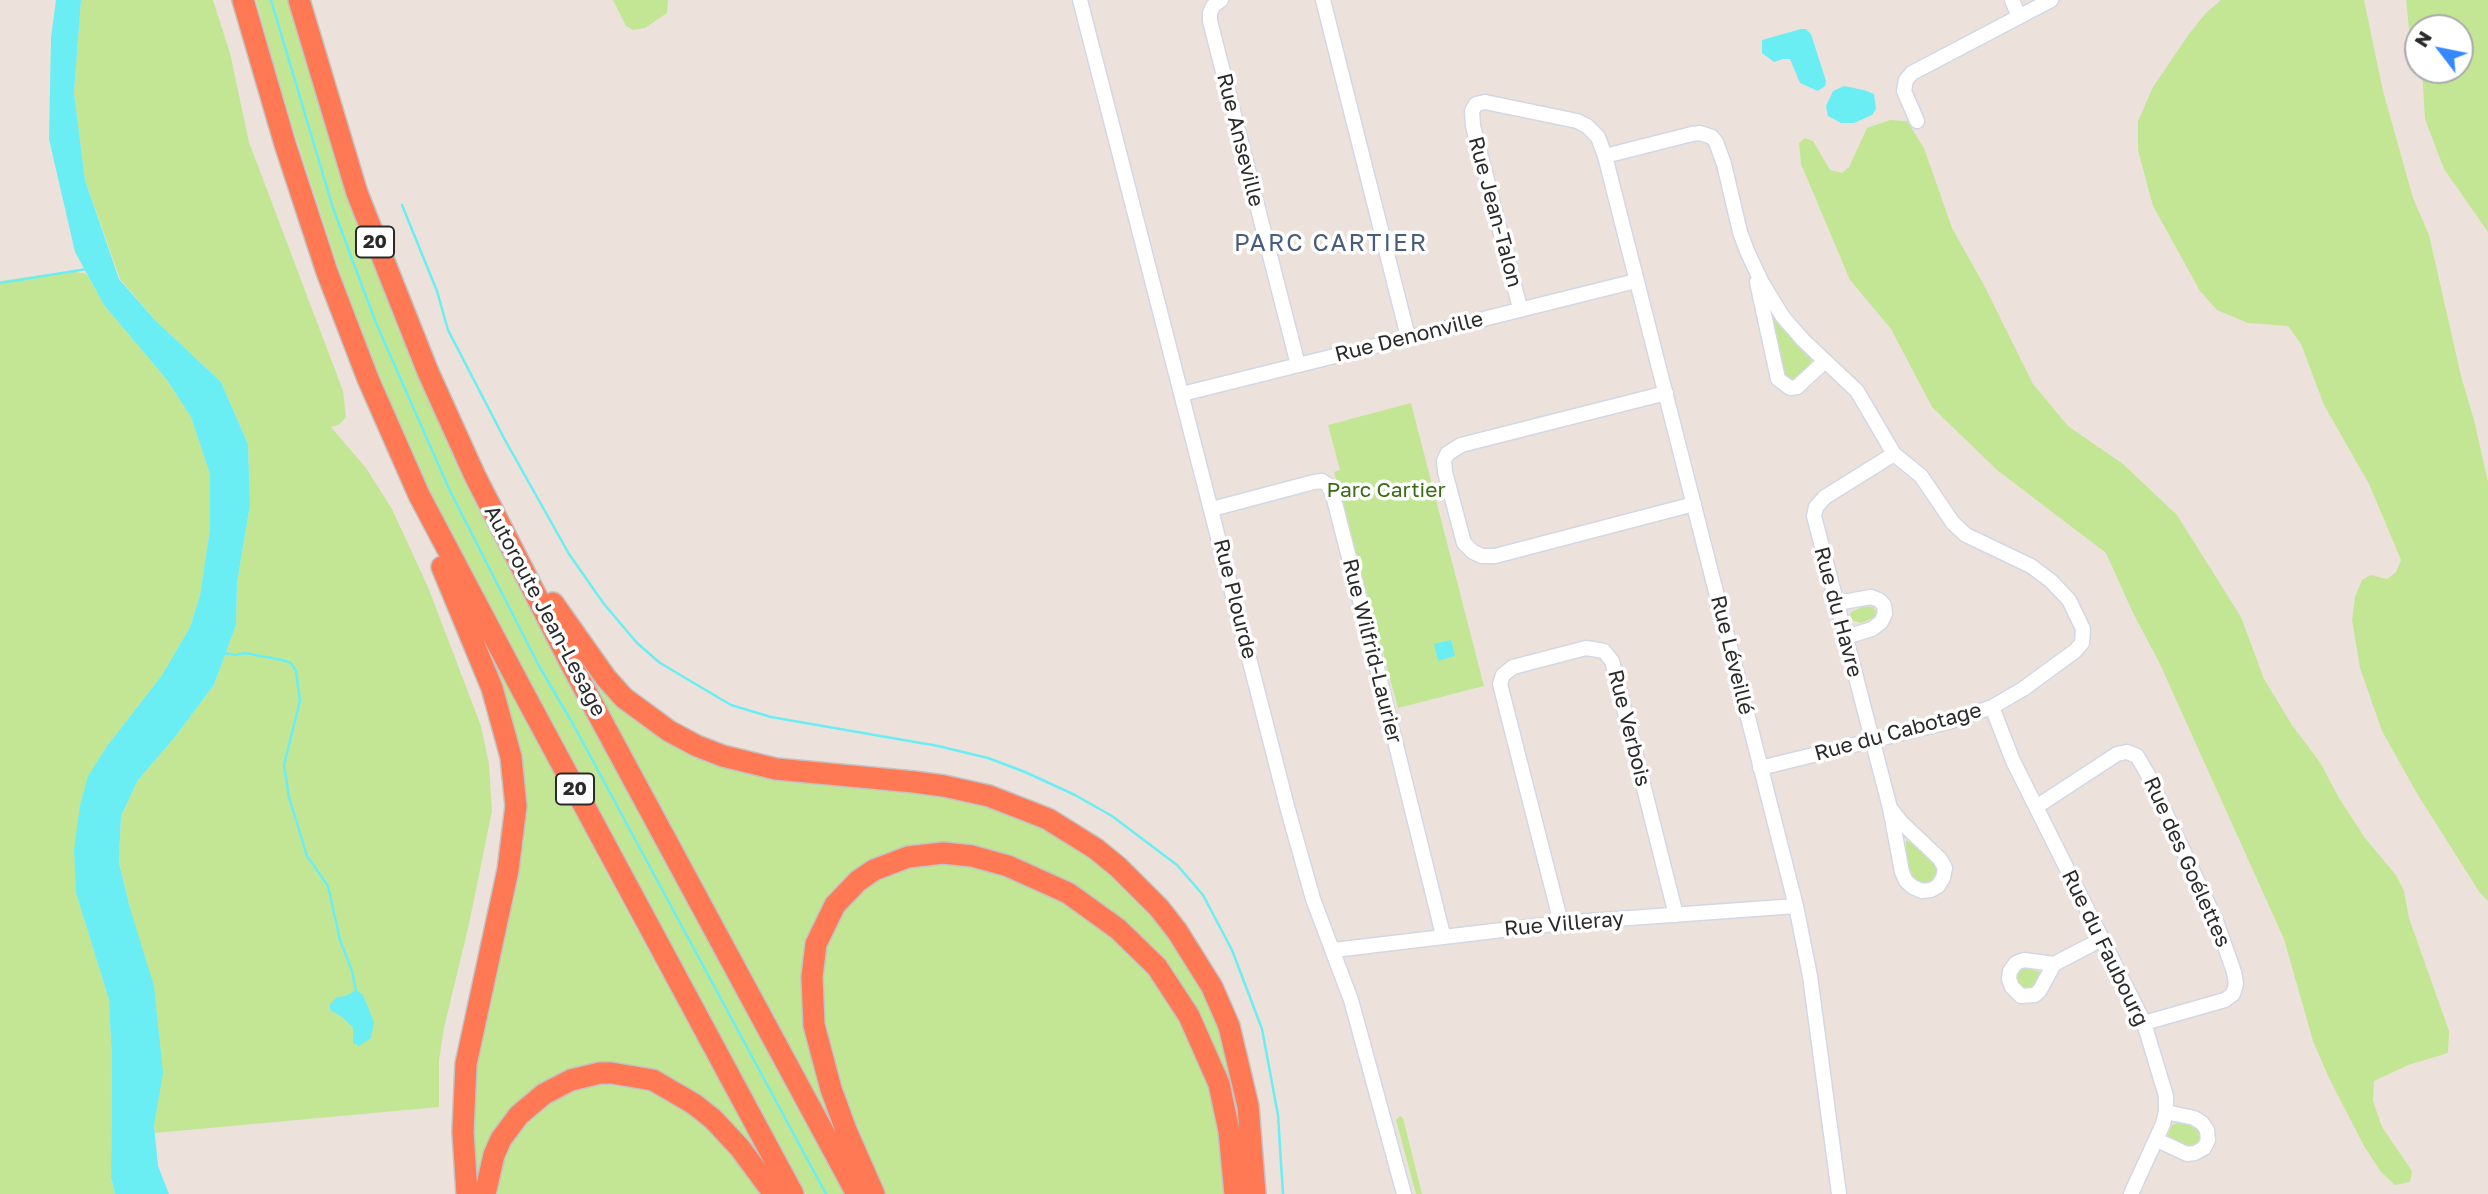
<!DOCTYPE html>
<html>
<head>
<meta charset="utf-8">
<style>
  body { margin:0 }
  #map { position:relative; width:2488px; height:1194px; overflow:hidden; background:#ede2db; font-family:"Golos Text",sans-serif }
  canvas { display:block }
  .north { position:absolute; left:2404px; top:14px; width:70px; height:70px; box-sizing:border-box; background:#fff; border:2px solid #aaa; border-radius:50%; rotate:302deg; font-size:19px; font-weight:700; line-height:28px; text-align:center; color:#2a2a2a }
  .north::after { content:''; display:block; margin:auto; width:24px; height:32px; background:#3688ff; clip-path:polygon(50% 0,100% 100%,50% 72%,0 100%) }
</style>
</head>
<body>
<div id="map">
<canvas width="2488" height="1194"></canvas>
<div class="north">N</div>
</div>
<script>
const ctx = document.querySelector('canvas').getContext('2d');
ctx.lineJoin = 'round';
function fill(path, color) { ctx.fillStyle = color; ctx.fill(path, 'evenodd'); }
const shape = rows => new Path2D(rows.map(r => 'M' + r).join(''));
function trace(path, color, width, dash) { ctx.strokeStyle = color; ctx.lineWidth = width; ctx.lineCap = dash ? 'butt' : 'round'; ctx.setLineDash(dash || []); ctx.stroke(path); }
function write(font, color, halo, rows, align = 'center') {
  ctx.font = font + ' "Golos Text",sans-serif'; ctx.lineWidth = 7; ctx.setLineDash([]); ctx.textBaseline = 'middle'; ctx.strokeStyle = halo; ctx.fillStyle = color; for (const [text, x, y, turn = 0] of rows) {
    ctx.save(); ctx.translate(x, y); ctx.rotate((+turn || 0) * Math.PI / 180); ctx.textAlign = isNaN(turn) ? turn : align; if (halo) ctx.strokeText(text, 0, 0); ctx.fillText(text, 0, 0); ctx.restore();
  }
}
const green = shape([
  [81,0,213,0,230,53,249,142,343,391,346,417,339,425,331,427,366,468,392,509,428,587,481,726,489,764,492,811,469,924,444,1028,439,1060,439,1107,155,1133,130,908,119,863,121,816,138,780,175,737,214,685,236,625,237,583,250,505,248,444,221,382,155,320,120,279,85,180,74,93],
  [363,995,373,1022,353,1028,342,1017],
  [256,0,288,0,362,233,398,329,464,480,549,645,846,1194,806,1194,667,942,440,516,383,388,345,288,282,95],
  [613,0,668,0,667,13,645,28,633,30,626,26],
  [2221,0,2364,0,2383,91,2413,198,2429,235,2461,376,2474,420,2488,482,2488,901,2480,893,2419,797,2382,731,2360,668,2352,620,2355,597,2362,580,2371,575,2387,579,2396,572,2401,560,2369,484,2324,405,2301,344,2288,326,2248,323,2217,310,2200,291,2153,206,2138,150,2138,121,2153,87,2189,34,2206,13],
  [2406,0,2488,0,2488,232,2444,169,2425,119,2422,70,2460,70,2460,28,2418,28,2418,51,2410,38],
  [1890,120,1907,121,1924,148,1952,228,1985,287,2033,384,2068,426,2123,464,2177,515,2241,617,2264,679,2292,725,2321,764,2339,798,2365,838,2396,875,2404,891,2409,918,2449,1031,2448,1053,2408,1065,2374,1081,2373,1101,2382,1127,2412,1171,2410,1182,2395,1185,2381,1172,2364,1146,2329,1078,2313,1041,2284,939,2159,662,2133,613,2106,553,1997,470,1932,407,1891,329,1850,280,1801,164,1799,143,1805,138,1813,141,1830,170,1842,173,1849,167,1867,128],
  [70,271,87,274,104,305,167,380,191,417,210,474,210,529,200,595,190,627,162,675,107,746,89,776,76,893,109,1000,112,1062,111,1177,115,1194,0,1194,0,281],
  [1771,315,1774,316,1812,359,1811,363,1795,380,1786,377,1770,319],
  [1411,403,1484,686,1398,708,1334,472,1340,470,1328,425],
  [1863,606,1873,607,1876,611,1875,617,1861,623,1851,620,1850,613],
  [482,637,627,911,769,1171,674,1083,548,1084,475,1194,470,1091,516,859],
  [576,653,670,741,929,789,1028,818,1114,873,1188,957,1230,1052,1249,1194,1191,1008,1059,882,897,852,811,941,846,1155],
  [1906,840,1922,850,1936,864,1937,874,1928,884,1920,884,1912,878,1906,855],
  [956,862,1012,878,1081,912,1143,963,1182,1017,1215,1097,1228,1194,882,1194,847,1107,826,1035,821,1003,822,962,829,936,840,914,865,887,898,868],
  [2023,967,2040,972,2035,988,2022,990,2015,981,2018,972],
  [613,1083,640,1086,660,1094,699,1119,740,1164,763,1194,494,1194,495,1180,510,1141,535,1111,569,1089],
  [1400,1116,1403,1118,1422,1194,1416,1194,1396,1120],
  [2178,1123,2194,1125,2201,1136,2200,1144,2190,1149,2168,1140,2167,1137,2172,1125]
]);
const water = shape([
  [56,0,81,0,74,93,85,180,119,279,155,320,221,382,248,444,250,505,237,583,236,625,214,685,175,737,138,780,121,816,119,863,130,908,154,986,163,1073,154,1125,158,1166,169,1194,115,1194,111,1177,112,1062,109,1000,76,893,74,850,80,805,88,776,107,746,162,675,190,627,200,595,210,529,210,474,191,417,167,380,104,305,75,252,49,139,51,38],
  [1801,29,1806,29,1811,34,1826,81,1825,86,1818,91,1800,83,1790,59,1783,59,1774,62,1762,53,1762,40],
  [1844,86,1864,90,1874,94,1876,109,1872,115,1854,123,1841,123,1828,116,1826,106,1833,91],
  [1451,640,1455,656,1438,661,1434,644],
  [356,990,363,995,374,1022,371,1038,359,1046,353,1043,353,1028,342,1017,330,1010,330,1004,337,997,346,996]
]);
const stream = shape([
  [271,0,333,208,376,323,450,491,539,666,573,724,826,1194],
  [402,205,437,291,448,330,505,440,569,554,604,604,637,643,660,663,731,705,771,717,938,746,988,758,1025,772,1075,795,1112,816,1177,865,1203,895,1232,950,1262,1029,1278,1115,1283,1194],
  [0,283,87,269],
  [224,653,235,655,245,653,282,660,291,663,296,671,300,701,284,765,289,797,307,856,328,886,340,940,352,971,356,990]
]);
const minor = shape([
  [1080,0,1288,810,1313,899,1351,1000,1404,1194],
  [1221,0,1213,6,1210,13,1210,21,1298,365],
  [1323,0,1408,337],
  [2012,0,2019,17],
  [1917,121,1904,91,1906,80,1912,73,2051,0],
  [1605,156,1692,134,1700,133,1712,137,1716,142,1724,164,1740,232,1747,251,1762,283,1783,317,1803,340,1857,391,1894,454,1921,476,1953,523,1966,535,2031,566,2051,581,2069,600,2083,629,2082,643,2075,651,2023,689,1992,707,1952,721,1760,768],
  [1757,282,1778,379,1790,388,1797,387,1825,361],
  [1520,308,1473,126,1472,111,1476,104,1485,102,1577,121,1587,126,1598,137,1605,156,1796,906,1810,976,1839,1194],
  [1666,393,1461,445,1447,454,1444,461,1445,472,1464,543,1473,552,1482,556,1495,556,1694,504],
  [1182,394,1636,281],
  [1212,509,1314,482,1322,481,1328,485,1333,495,1371,644,1443,935],
  [1837,603,1871,597,1879,600,1884,605,1885,614,1881,622,1872,629,1846,637],
  [1992,707,2013,761,2144,1023,2166,1096,2166,1112,2163,1124,2131,1194],
  [2036,807,2117,754,2127,752,2137,756,2147,773,2216,921,2234,972,2236,984,2233,994,2225,1000,2144,1023],
  [1890,808,1901,822,1940,859,1945,868,1943,878,1938,886,1931,890,1922,891,1913,887,1906,881,1902,872,1890,808,1814,516,1816,507,1825,497,1894,454],
  [1561,923,1500,684,1503,675,1513,667,1586,648,1604,651,1612,661,1676,915],
  [1334,950,1561,923,1796,906],
  [2054,964,2040,990,2035,995,2021,996,2012,987,2009,979,2010,971,2016,963,2024,960,2054,964,2102,939],
  [2157,1140,2187,1154,2195,1153,2204,1148,2208,1140,2207,1130,2202,1123,2194,1118,2166,1112]
]);
const highway = shape([
  [243,0,285,144,327,272,368,379,419,495,522,690,793,1194],
  [299,0,357,193,428,372,475,476,571,664,857,1194],
  [442,567,492,688,511,757,516,806,508,870,466,1064,463,1132,467,1194],
  [553,603,606,678,624,698,669,731,697,746,723,756,776,769,914,782,944,786,989,796,1048,819,1096,849,1118,867,1159,908,1177,931,1212,987,1229,1026,1248,1106,1255,1194],
  [485,1194,494,1155,501,1139,519,1115,544,1094,571,1080,600,1073,611,1073,653,1080,694,1104,713,1119,740,1148,774,1194],
  [874,1194,846,1130,831,1089,814,1025,812,977,816,944,835,905,858,881,874,870,908,857,943,853,972,856,1008,866,1068,893,1118,929,1157,967,1189,1016,1219,1084,1229,1131,1235,1194]
]);
const shields = [
  [375,242,38],
  [575,789,38]
];
const shieldNames = [
  ["20",375,242],
  ["20",575,789]
];
const streetNames = [
  ["Rue Anseville",1240,140,76],
  ["Rue Jean-Talon",1495,212,75],
  ["Rue Denonville",1409,337,-14],
  ["Rue Plourde",1235,599,76],
  ["Autoroute Jean-Lesage",545,611,62],
  ["Rue du Havre",1838,612,75],
  ["Rue Wilfrid-Laurier",1372,651,76],
  ["Rue Léveillé",1732,655,76],
  ["Rue Verbois",1629,728,76],
  ["Rue du Cabotage",1898,732,-15],
  ["Rue des Goélettes",2187,862,66],
  ["Rue Villeray",1564,924,-5],
  ["Rue du Faubourg",2105,948,64]
];
const parkNames = [
  ["Parc Cartier",1386,490]
];
const quarterNames = [
  ["PARC CARTIER",1331,243]
];
fill(green, '#c3e695');
fill(water, '#6aeef4');
trace(stream, '#6aeef4', 2.5);
trace(minor, '#d1d8e4', 17);
trace(highway, '#c3c3c3', 24);
trace(minor, '#fff', 14);
trace(highway, '#ff7954', 21);
for (const [x, y, w] of shields) { const box = new Path2D(); box.roundRect(x - w / 2, y - 15.5, w, 31, 5); ctx.fillStyle = '#fff'; ctx.fill(box); trace(box, '#2a2a2a', 2); }
write('bold 19px', '#2a2a2a', null, shieldNames);
write('21px', '#2a2a2a', '#fff', streetNames);
write('21px', '#3b6b17', '#fff', parkNames);
ctx.letterSpacing = '2px';
write('24px', '#485d7d', '#fff', quarterNames);
ctx.letterSpacing = '0px';
</script>
</body>
</html>
